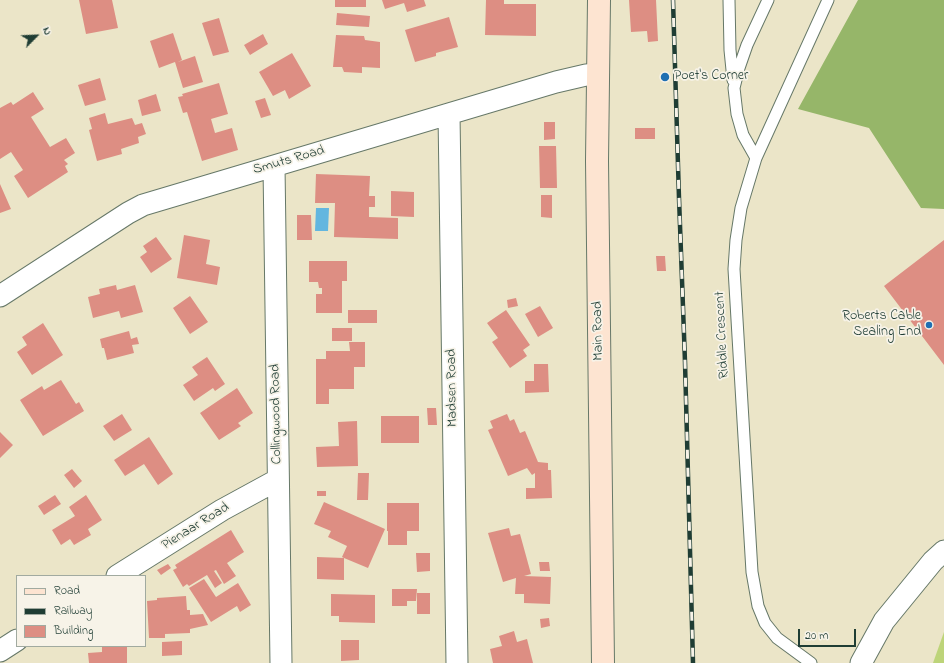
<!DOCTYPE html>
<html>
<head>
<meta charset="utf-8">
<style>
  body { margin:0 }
  #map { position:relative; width:944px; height:663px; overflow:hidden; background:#ebe5c8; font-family:"Indie Flower",sans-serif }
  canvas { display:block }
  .legend { position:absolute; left:16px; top:575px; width:130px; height:72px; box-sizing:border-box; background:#f7f3e8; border:1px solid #a1aaa0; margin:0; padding:5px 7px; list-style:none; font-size:12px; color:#1f3d34 }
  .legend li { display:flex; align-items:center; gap:8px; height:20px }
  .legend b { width:20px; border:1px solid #a1aaa0 }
  .north { position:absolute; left:16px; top:16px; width:40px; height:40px; -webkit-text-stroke:3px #f7f3e8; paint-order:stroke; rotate:66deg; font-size:11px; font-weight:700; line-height:16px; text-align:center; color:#1f3d34 }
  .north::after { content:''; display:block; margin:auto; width:14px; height:18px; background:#1f3d34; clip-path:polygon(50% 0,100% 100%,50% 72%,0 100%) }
  .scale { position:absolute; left:798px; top:629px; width:58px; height:18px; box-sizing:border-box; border:2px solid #1f3d34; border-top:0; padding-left:5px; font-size:12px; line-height:14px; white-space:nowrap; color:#1f3d34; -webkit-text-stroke:3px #f7f3e8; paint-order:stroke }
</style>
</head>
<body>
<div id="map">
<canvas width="944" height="663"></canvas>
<ul class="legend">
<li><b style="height:5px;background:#fde4d1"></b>Road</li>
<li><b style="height:5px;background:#1f3d34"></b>Railway</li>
<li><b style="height:11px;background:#dd8e83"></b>Building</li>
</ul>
<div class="north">N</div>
<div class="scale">20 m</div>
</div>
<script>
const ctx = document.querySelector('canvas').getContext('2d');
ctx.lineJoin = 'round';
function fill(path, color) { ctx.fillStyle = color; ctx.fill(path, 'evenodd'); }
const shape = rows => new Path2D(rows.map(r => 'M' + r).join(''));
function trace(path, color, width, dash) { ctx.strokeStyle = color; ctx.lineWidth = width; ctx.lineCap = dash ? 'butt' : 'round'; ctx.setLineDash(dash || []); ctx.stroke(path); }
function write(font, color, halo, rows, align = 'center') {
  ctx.font = font + ' "Indie Flower",sans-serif'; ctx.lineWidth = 3.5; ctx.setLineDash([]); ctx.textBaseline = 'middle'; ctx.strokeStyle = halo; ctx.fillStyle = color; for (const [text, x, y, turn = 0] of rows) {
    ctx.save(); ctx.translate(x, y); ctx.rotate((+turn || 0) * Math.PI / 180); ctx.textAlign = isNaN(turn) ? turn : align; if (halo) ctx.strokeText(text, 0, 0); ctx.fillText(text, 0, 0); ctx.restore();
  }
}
const green = shape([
  [944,632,944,663,933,663]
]);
const forest = shape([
  [858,0,944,0,944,209,921,208,869,128,798,109]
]);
const water = shape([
  [316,208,329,208,328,231,315,231]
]);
const building = shape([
  [79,0,112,0,118,28,86,34],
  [335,0,366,0,366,7,335,7],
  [382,0,424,0,426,6,407,12,404,3,385,9],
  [486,0,504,0,504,4,536,4,536,36,485,35],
  [629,0,656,0,658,41,648,42,647,31,631,32],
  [337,13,370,16,369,27,336,25],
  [449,17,458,47,436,53,436,56,415,62,405,30],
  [219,18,229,52,213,56,202,23],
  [173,33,182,60,178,62,195,56,203,82,183,88,175,62,159,68,150,41],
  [263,34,268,44,250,55,244,45],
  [336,35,364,36,365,40,380,42,380,68,362,67,362,73,344,72,342,67,333,67],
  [292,53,311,86,289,99,285,90,273,96,259,72],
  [100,78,106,100,85,106,78,85],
  [219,83,228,114,211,119,215,133,232,128,238,150,202,161,187,112,183,113,178,97,183,96,182,94],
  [33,92,44,109,31,117,50,147,66,138,75,153,64,160,68,164,65,166,68,172,28,198,14,176,23,170,11,152,0,159,0,108,11,102,13,105],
  [156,94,161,111,142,116,138,100],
  [265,98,271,115,261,118,255,101],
  [105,113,108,124,132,118,135,125,142,123,146,134,138,137,139,143,121,149,122,154,97,161,89,130,92,129,89,118],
  [544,122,555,122,555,139,544,140],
  [635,128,655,128,655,139,635,139],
  [539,146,556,146,557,188,540,188],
  [316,174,370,176,369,196,375,196,375,207,369,207,369,217,398,218,398,239,334,237,335,203,315,203],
  [0,184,11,209,0,213],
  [391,191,414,192,414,217,391,216],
  [541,195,552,195,552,218,541,217],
  [297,215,311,215,312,240,297,240],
  [184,235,210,240,206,264,220,267,217,285,177,278],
  [156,237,172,259,151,273,140,257,147,252,143,246],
  [944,240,944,365,884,286],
  [656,256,665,256,666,271,657,271],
  [309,261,347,261,347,281,342,281,342,313,316,313,316,294,322,294,322,288,319,288,318,282,309,282],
  [116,285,117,290,135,285,143,312,121,318,119,311,93,318,88,297,100,294,99,289],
  [190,296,208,322,190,334,173,308],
  [516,298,518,306,508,308,507,300],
  [540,306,553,328,538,337,525,314],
  [348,310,377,310,377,323,348,323],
  [506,310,530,345,523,350,527,356,510,368,492,342,498,338,487,323],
  [43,323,63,355,32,375,17,352,27,345,22,337],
  [332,328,352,328,352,341,332,341],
  [129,331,131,339,137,337,139,344,132,345,134,353,107,360,104,348,102,348,100,339],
  [349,342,365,342,365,367,354,367,354,389,329,389,329,404,316,404,316,359,326,359,326,351,350,351],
  [207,357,225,384,215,391,213,388,194,401,183,385,198,375,192,367],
  [534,364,548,364,549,392,525,393,525,381,534,381],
  [61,380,76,404,79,402,84,411,43,436,20,400,42,386,44,390],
  [237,388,253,413,238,423,241,426,219,440,200,413],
  [427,408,436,408,437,425,428,425],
  [122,414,132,430,114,441,103,426],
  [507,414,510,421,514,419,520,433,525,431,538,462,548,463,548,470,551,470,552,498,526,499,526,488,535,488,535,473,532,475,527,468,508,476,488,430,493,428,490,421],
  [381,416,419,416,419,443,381,443],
  [357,421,358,466,317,467,316,447,339,446,338,422],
  [0,432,13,445,0,458],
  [149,437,173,474,158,485,144,464,125,476,114,460],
  [72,469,82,481,74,488,64,475],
  [358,473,369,473,368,500,357,500],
  [317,491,326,491,326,496,317,496],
  [55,495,61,504,44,515,38,506],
  [86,495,102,520,88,529,91,535,74,545,70,539,61,545,52,530,75,516,69,507],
  [324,502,385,529,368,568,344,558,344,580,317,579,317,557,344,558,342,557,347,546,328,537,331,531,314,524],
  [387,503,419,503,419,531,407,531,407,545,388,545,388,531,387,531],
  [509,528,511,536,520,534,531,574,524,576,551,577,550,604,524,603,524,594,515,594,516,578,503,582,488,533],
  [231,530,244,552,227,563,236,576,224,584,216,570,214,571,222,583,215,588,207,575,189,586,187,584,183,587,173,570,177,568,175,565],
  [416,553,430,553,430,571,417,572],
  [539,562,549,562,550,571,540,571],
  [168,564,171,568,161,575,157,570],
  [204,579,216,597,238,583,251,605,240,612,237,606,211,622,189,588],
  [392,589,417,589,416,601,407,601,407,606,392,606],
  [417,593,430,593,430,614,417,614],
  [331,594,375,595,375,623,339,622,339,616,331,616],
  [186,596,187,610,190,610,190,615,203,614,208,625,190,629,190,633,165,634,165,638,149,638,147,601,157,600,157,598],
  [549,618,550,626,541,628,540,619],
  [514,631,517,642,527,639,533,663,493,663,490,649,502,646,499,636],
  [341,640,359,640,359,660,341,661],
  [182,641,182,655,162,656,162,642],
  [102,646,127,646,127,663,89,663,88,653,102,652]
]);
const service = shape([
  [729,0,730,50,733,80],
  [756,158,743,135,737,114,734,88,739,68,747,45,768,0],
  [811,663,777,638,765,623,758,606,752,572,734,269,736,240,741,208,756,158,828,0]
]);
const minor = shape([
  [449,114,457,663],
  [274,166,281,663],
  [0,296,128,213,143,205,556,82,586,75,598,74],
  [117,576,222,510,277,480],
  [0,651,17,640],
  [861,663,884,621,933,561,944,551]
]);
const secondary = shape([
  [599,0,597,161,603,663]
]);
const rail = shape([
  [673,0,679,198,685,362,693,663]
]);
const markers = [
  [665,77,5,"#1f6fb2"],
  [929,325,4,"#1f6fb2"]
];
const poiNames = [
  ["Poet's Corner",674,77],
  ["Roberts Cable",921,317,"right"],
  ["Sealing End",921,333,"right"]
];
const streetNames = [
  ["Smuts Road",289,161,-16],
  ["Main Road",599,331,-91],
  ["Riddle Crescent",723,335,-93],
  ["Madsen Road",453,388,-91],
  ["Collingwood Road",277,414,-91],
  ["Pienaar Road",196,527,-32]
];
fill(green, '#bdd479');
fill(forest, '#96b669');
fill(water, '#63b6df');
fill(building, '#dd8e83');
trace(service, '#667868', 13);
trace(minor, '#667868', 23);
trace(secondary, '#667868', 24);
trace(service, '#fff', 11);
trace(minor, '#fff', 21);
trace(secondary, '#fde4d1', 22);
trace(rail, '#1f3d34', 4.5);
trace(rail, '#f7f3e8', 3, [9]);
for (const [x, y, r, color] of markers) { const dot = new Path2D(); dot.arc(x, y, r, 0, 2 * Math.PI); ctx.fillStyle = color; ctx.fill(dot); trace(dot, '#f7f3e8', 1.5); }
write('14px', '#1f3d34', '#f7f3e8', poiNames, 'left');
write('14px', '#1f3d34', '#f7f3e8', streetNames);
</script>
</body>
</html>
